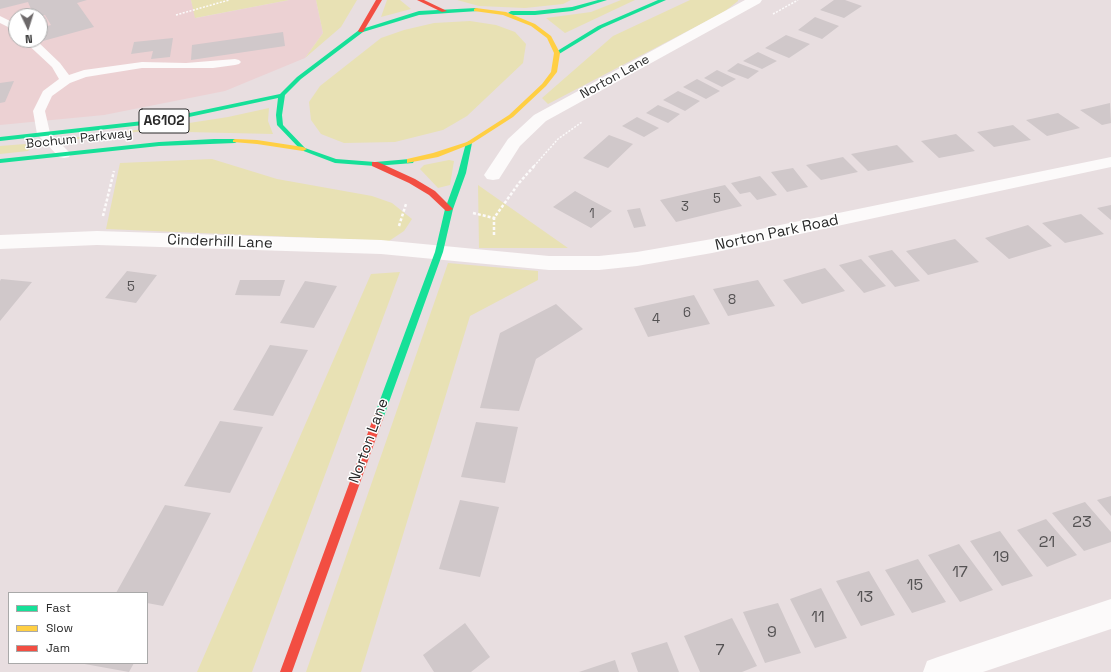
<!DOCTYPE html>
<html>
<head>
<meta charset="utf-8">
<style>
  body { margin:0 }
  #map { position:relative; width:1111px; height:672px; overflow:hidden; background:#e8dee0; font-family:"Space Grotesk",sans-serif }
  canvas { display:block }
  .legend { position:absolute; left:8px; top:592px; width:140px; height:72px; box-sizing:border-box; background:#fff; border:1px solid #a9a9a9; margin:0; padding:5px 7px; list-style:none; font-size:12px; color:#292929 }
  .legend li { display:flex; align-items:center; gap:8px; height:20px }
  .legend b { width:20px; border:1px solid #a9a9a9 }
  .north { position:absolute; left:8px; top:8px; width:40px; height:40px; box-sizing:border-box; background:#fff; border:1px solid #a9a9a9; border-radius:50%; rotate:176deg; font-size:11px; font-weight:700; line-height:16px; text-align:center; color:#292929 }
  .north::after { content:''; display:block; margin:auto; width:14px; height:18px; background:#6c6869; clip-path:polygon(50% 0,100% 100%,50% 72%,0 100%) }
</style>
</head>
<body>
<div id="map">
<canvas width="1111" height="672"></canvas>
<ul class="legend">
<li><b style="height:5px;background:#16e098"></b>Fast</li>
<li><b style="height:5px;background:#ffcf43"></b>Slow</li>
<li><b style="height:5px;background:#f24e42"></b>Jam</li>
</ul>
<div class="north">N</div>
</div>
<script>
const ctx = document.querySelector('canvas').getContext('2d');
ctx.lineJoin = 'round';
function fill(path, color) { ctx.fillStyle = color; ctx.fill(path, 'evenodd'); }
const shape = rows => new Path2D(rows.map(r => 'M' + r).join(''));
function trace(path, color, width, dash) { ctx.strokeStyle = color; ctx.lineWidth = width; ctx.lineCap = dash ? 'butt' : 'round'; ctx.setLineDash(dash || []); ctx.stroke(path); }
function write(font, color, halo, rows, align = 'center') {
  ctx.font = font + ' "Space Grotesk",sans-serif'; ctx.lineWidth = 3; ctx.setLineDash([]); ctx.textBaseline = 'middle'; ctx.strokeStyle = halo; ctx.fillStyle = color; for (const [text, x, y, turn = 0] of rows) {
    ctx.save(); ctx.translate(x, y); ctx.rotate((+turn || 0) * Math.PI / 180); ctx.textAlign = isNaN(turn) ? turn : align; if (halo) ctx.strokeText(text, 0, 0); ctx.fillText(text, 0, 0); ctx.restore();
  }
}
const education = shape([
  [0,0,191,0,196,18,289,0,316,0,323,33,305,58,225,91,104,115,0,125],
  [16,16,40,16,40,40,16,40]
]);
const green = shape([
  [191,0,289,0,195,18],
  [316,0,357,0,341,27,305,58,323,33],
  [387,0,400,0,411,9,381,17],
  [457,0,571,0,563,4,525,8,479,6],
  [621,0,635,0,565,33,546,18,591,12],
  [690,0,738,0,738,1,724,12,548,104,542,98,613,36],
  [470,21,496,25,515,32,526,44,523,63,467,116,443,130,395,142,344,143,321,134,311,120,309,102,320,86,381,38,404,30,434,23],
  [269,108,268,121,273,134,144,131,70,140,70,138,176,125,228,117],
  [25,144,30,149,28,151,0,154,0,146],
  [212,159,277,179,372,196,392,203,412,219,404,231,389,241,106,229,120,163],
  [449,160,454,161,450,185,438,188,420,169,424,165],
  [478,185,568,248,479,248],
  [448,263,538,271,538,280,470,316,361,672,306,672],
  [400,272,252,672,197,672,371,274]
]);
const building = shape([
  [0,0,87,0,77,3,94,27,43,41,40,36,40,28,51,25,45,15,34,16,28,2,0,9],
  [834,0,845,0,862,6,844,18,820,10],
  [815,17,839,26,822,39,798,30],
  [283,32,285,46,191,60,192,45],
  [786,35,810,44,789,58,765,48],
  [173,38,170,57,151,59,153,51,131,54,134,42],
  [758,52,777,61,762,69,743,61],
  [738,63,759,71,748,79,727,71],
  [717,70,736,79,722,87,704,78],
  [697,79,720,91,706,99,683,87],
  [14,81,5,102,0,103,0,83],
  [678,91,700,101,685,111,663,100],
  [1110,103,1111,123,1102,125,1080,110],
  [658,105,680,114,668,123,646,113],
  [1058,113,1080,128,1047,136,1026,120],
  [637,117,659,128,644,137,622,126],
  [1013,125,1031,140,994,147,977,132],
  [956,134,975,151,939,158,921,141],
  [609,135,633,144,608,168,583,158],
  [897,145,914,162,868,171,851,154],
  [843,157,858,172,821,180,806,165],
  [793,168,808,187,787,192,771,172],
  [760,176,777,195,757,200,750,192,740,194,731,183],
  [725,185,742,206,676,222,660,200],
  [575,191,593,201,612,211,591,228,553,207],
  [1111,205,1111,220,1097,208],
  [640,208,646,226,634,228,627,210],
  [1081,214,1104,234,1065,243,1042,223],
  [1028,225,1052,246,1009,259,985,238],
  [955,239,979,262,928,275,906,251],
  [892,250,920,281,895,287,868,256],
  [861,259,886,286,864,293,839,265],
  [825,268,845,291,802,304,783,280],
  [127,271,157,275,136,303,105,298],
  [1,279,32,282,0,321,0,281],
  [240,280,285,280,280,296,235,295],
  [758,280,775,306,728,316,713,289],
  [305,281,337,286,314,328,280,323],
  [694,295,710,324,648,337,634,308],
  [556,304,583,329,536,359,519,411,480,408,500,333],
  [270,345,308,350,273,416,233,410],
  [220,421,263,427,230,493,184,486],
  [476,422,518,427,505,483,461,477],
  [1111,496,1111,516,1097,500],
  [460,500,499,507,480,577,439,569],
  [1085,502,1111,532,1111,542,1084,551,1052,513],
  [165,505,211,513,163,606,147,603,147,593,116,593],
  [1046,519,1077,555,1047,567,1017,530],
  [1000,531,1033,576,1002,586,970,541],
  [959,544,993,590,960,602,928,555],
  [918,559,946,602,912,613,885,570],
  [869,571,895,615,861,626,836,581],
  [821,588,847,638,815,648,790,599],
  [778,603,801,653,765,663,743,612],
  [732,618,757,666,742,672,700,672,684,636],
  [465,623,490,657,471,672,434,672,423,655],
  [667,642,679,672,638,672,631,653],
  [615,660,619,672,579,672],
  [79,663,134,663,129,672]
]);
const pathFar1 = shape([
  [773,14,798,0],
  [176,15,229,0],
  [534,166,558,139,582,122]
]);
const path = shape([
  [473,213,494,218,495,216],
  [103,216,114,171],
  [399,226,406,204],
  [494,235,494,218,519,183,535,165]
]);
const lane = shape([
  [0,16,16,24,16,31,0,23,0,16],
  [23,40,36,40,60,63,69,75,84,70,142,62,186,63,235,59,239,60,241,62,239,64,235,65,213,68,142,68,86,77,70,83,52,96,45,111,50,133,71,154,69,157,64,158,59,157,37,134,33,111,43,91,59,79,52,67,23,40]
]);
const street = shape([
  [745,0,762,0,760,3,546,121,520,146,499,179,493,180,487,179,484,175,508,139,534,115,745,0],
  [1111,157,1111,167,712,253,637,266,599,270,549,270,381,254,97,245,0,249,0,235,97,231,381,240,549,256,599,256,637,252,712,239,1111,157],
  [1111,599,1111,629,983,672,923,672,927,661,938,657,1111,599]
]);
const fast = shape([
  [598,0,607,0,572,11,535,15,511,15,508,13,511,11,535,11,572,7,598,0],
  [658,0,666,0,602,28,559,54,554,53,598,26,658,0],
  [476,8,478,9,478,11,419,15,363,32,301,79,285,95,282,115,283,125,305,148,336,159,375,162,410,159,414,161,413,163,375,166,335,163,301,150,277,125,276,115,278,98,161,123,0,141,0,137,161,119,280,94,297,77,359,30,419,11,476,8],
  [214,139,235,139,238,141,235,143,159,146,0,163,0,159,159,142,214,139],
  [469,141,472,143,466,173,453,209,443,252,384,416,382,419,379,420,376,419,374,416,435,252,445,209,458,173,466,143,469,141]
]);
const slow = shape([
  [476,8,506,12,535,24,551,36,560,53,557,72,546,86,513,117,471,144,438,157,407,163,407,159,433,153,467,142,509,115,542,84,551,72,554,53,547,38,531,26,503,15,474,11,474,9,476,8],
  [235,139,257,140,303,147,307,149,303,151,257,144,233,142,233,140,235,139]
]);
const jam = shape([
  [376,0,382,0,363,32,359,32,358,31,376,0],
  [417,0,424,0,447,11,442,12,417,0],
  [372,162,378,162,415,179,435,191,453,209,449,211,446,211,429,195,409,183,372,166,372,162],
  [379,412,382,413,384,416,292,672,280,672,374,416,376,413,379,412]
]);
const farStreetnames = [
  ["Norton Lane",615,77,-29],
  ["Bochum Parkway",79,139,-6]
];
const numberNames = [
  ["5",717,199],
  ["3",685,207],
  ["1",592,214],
  ["5",131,287],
  ["8",732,300],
  ["6",687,313],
  ["4",656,319]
];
const shields = [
  [164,121,50]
];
const shieldNames = [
  ["A6102",164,121]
];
const streetNames = [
  ["Norton Park Road",777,233,-12],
  ["Cinderhill Lane",220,242,2],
  ["Norton Lane",369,441,-70]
];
const nearNumbernames = [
  ["23",1082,523],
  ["21",1047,543],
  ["19",1001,558],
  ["17",960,573],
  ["15",915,586],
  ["13",865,598],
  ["11",818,618],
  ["9",772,633],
  ["7",720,651]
];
fill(education, '#ecd1d3');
fill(green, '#e8e1b4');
fill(building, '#d0c8ca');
trace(pathFar1, '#fcfafa', 1.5, [2, 1.5]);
trace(path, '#fcfafa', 2.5, [3, 2]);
fill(lane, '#fcfafa');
fill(street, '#fcfafa');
fill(fast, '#16e098');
fill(slow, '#ffcf43');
fill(jam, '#f24e42');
write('13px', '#292929', '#fff', farStreetnames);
write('13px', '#545253', null, numberNames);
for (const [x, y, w] of shields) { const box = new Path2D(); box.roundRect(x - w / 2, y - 12, w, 24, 3); ctx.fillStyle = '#fff'; ctx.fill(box); trace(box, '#292929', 1); }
write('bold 14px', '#292929', null, shieldNames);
write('15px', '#292929', '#fff', streetNames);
write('16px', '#545253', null, nearNumbernames);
</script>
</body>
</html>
